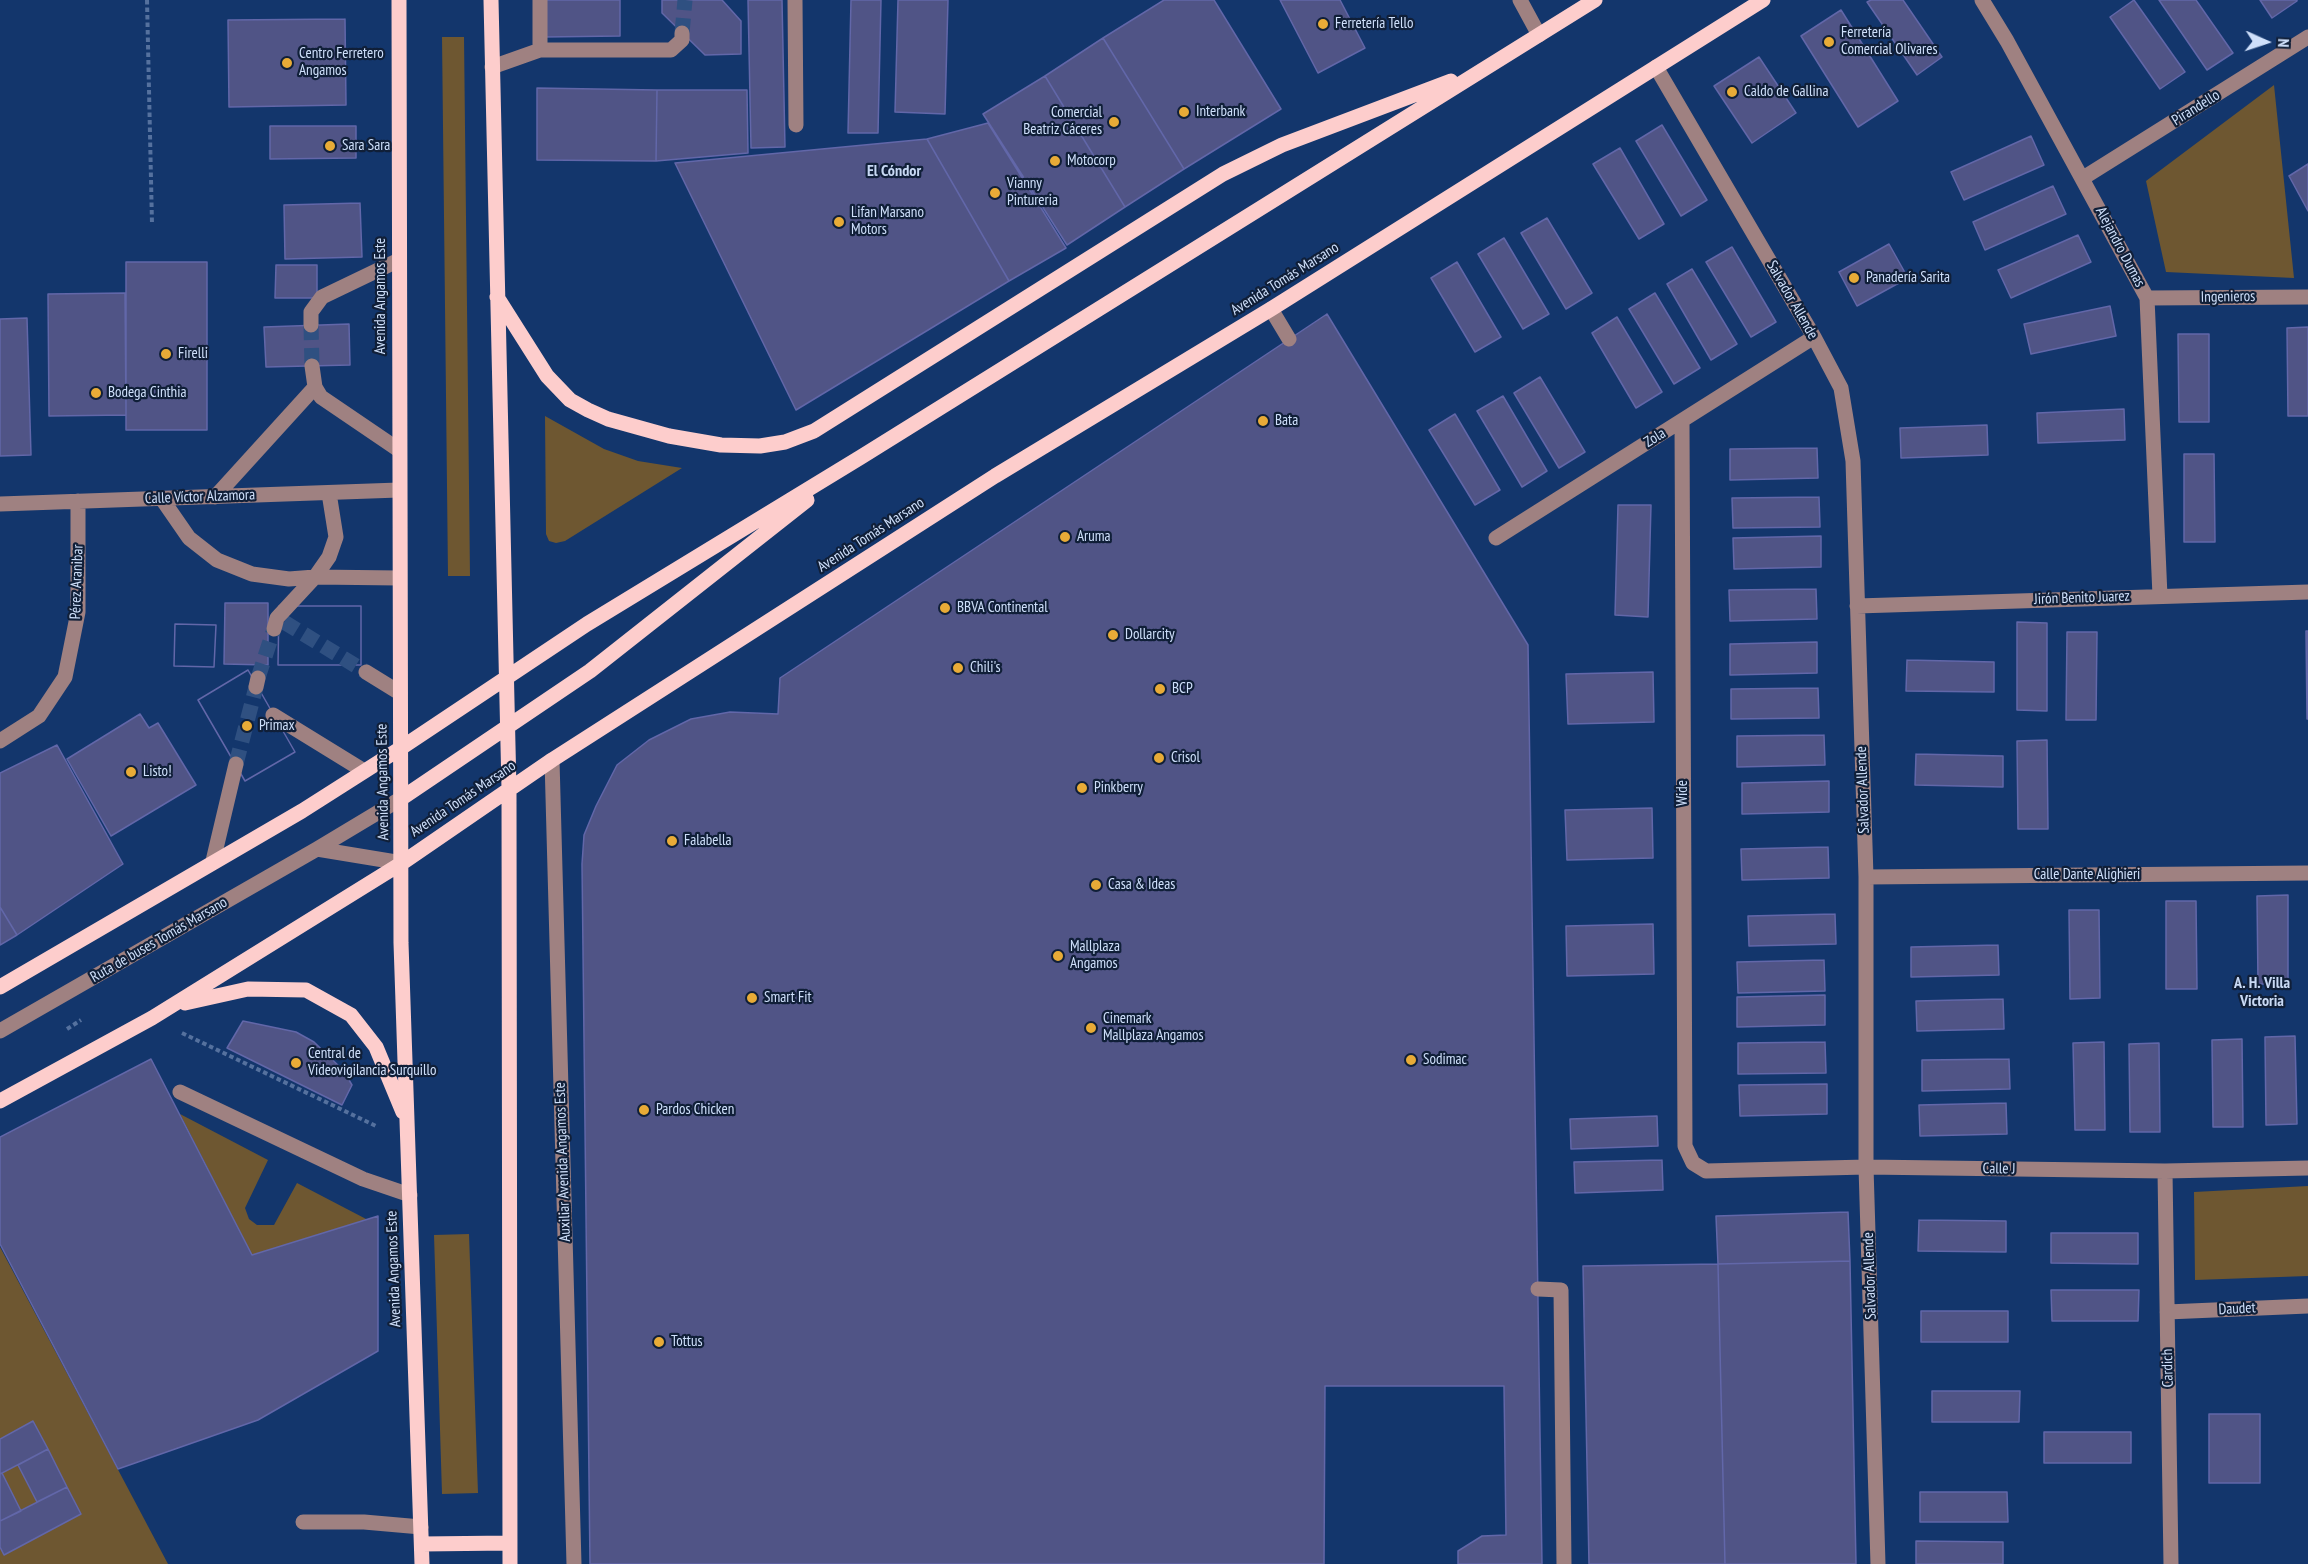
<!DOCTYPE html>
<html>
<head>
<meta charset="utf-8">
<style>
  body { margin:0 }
  #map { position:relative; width:2308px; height:1564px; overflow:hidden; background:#13366c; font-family:"PT Sans Narrow",sans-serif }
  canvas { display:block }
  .north { position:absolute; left:2236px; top:12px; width:60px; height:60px; -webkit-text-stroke:4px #101f38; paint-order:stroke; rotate:93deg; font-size:16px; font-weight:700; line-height:24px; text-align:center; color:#cfe0fb }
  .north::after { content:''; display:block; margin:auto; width:21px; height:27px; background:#cfe0fb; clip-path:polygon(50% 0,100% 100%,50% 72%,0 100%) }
</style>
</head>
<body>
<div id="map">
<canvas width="2308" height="1564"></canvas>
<div class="north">N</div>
</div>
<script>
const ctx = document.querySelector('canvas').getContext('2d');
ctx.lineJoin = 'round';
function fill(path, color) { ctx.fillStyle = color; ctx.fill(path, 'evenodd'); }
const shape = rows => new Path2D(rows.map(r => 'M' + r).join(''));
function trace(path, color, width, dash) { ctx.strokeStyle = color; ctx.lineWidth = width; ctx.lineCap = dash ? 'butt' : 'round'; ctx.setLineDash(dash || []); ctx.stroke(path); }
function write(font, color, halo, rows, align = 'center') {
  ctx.font = font + ' "PT Sans Narrow",sans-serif'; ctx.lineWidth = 4.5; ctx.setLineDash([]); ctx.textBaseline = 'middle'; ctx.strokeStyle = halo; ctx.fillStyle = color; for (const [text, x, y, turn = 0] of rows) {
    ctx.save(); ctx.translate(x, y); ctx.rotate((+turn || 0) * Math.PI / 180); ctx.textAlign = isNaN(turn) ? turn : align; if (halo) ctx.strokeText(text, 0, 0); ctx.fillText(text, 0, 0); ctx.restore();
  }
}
const green = shape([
  [442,37,464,37,470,576,448,576],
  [2274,85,2294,278,2166,272,2146,181],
  [545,416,604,449,638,461,682,468,565,541,556,543,549,541,546,534],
  [180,1114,268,1160,245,1208,249,1219,257,1225,274,1225,297,1183,368,1220,252,1255],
  [2308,1186,2308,1276,2195,1280,2194,1192],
  [469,1234,478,1493,442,1494,434,1235],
  [0,1247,168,1564,0,1564]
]);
const building = shape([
  [543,0,620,0,620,36,543,37,543,0],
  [662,0,722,0,741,21,741,54,705,55,662,13,662,0],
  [748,0,782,0,785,147,751,148,748,0],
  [851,0,881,0,878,133,848,133,851,0],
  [898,0,948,0,945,114,895,112,898,0],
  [1164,0,1214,0,1281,109,1184,169,1103,38,1164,0],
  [1280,0,1340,0,1365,48,1318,73,1280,0],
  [1871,0,1903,0,1942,57,1917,75,1867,2,1871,0],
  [2134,0,2185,72,2160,89,2110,17,2134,0],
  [2159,0,2196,0,2233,53,2207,70,2159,0],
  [2260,0,2297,0,2297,1,2272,18,2260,0],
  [1841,10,1898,101,1858,127,1801,36,1841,10],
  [345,19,346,105,229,107,228,20,345,19],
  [1103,38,1184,169,1125,207,1045,76,1103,38],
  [1759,57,1796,113,1752,143,1714,86,1759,57],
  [1045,76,1125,207,1067,245,983,114,1045,76],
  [537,88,657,90,656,161,537,160,537,88],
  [657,90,747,90,748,153,656,161,657,90],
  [988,123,1066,248,1009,281,927,139,988,123],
  [1662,125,1707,200,1681,216,1636,141,1662,125],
  [270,126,356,126,356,158,270,159,270,126],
  [2031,136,2044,165,1964,200,1951,172,2031,136],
  [927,139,1009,281,796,410,675,163,927,139],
  [1620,148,1664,224,1639,239,1593,164,1620,148],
  [2308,164,2308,211,2289,176,2308,164],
  [2053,186,2066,214,1985,250,1973,222,2053,186],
  [360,203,362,257,285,259,284,205,360,203],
  [1547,218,1592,293,1566,309,1521,233,1547,218],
  [2078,235,2091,262,2011,298,1998,270,2078,235],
  [1504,238,1549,314,1523,329,1478,254,1504,238],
  [1889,244,1908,278,1857,306,1839,272,1889,244],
  [1732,247,1776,322,1751,337,1706,262,1732,247],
  [126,262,207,262,207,430,126,430,126,262],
  [1457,262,1501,337,1475,352,1431,278,1457,262],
  [276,265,317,265,317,298,275,298,276,265],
  [1692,269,1737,344,1711,360,1667,284,1692,269],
  [125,293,126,415,49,416,48,294,125,293],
  [1655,293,1700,368,1674,384,1629,309,1655,293],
  [2110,306,2116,336,2031,354,2024,324,2110,306],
  [1327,314,1528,645,1542,1564,1458,1564,1458,1551,1482,1536,1506,1535,1504,1386,1325,1386,1324,1564,590,1564,582,864,584,835,596,806,617,765,649,740,691,719,730,712,778,714,780,678,1327,314],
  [1617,317,1662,392,1636,408,1592,333,1617,317],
  [27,318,31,455,0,456,0,319,27,318],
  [349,324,350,365,266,367,264,327,349,324],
  [2308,327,2308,416,2288,416,2287,328,2308,327],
  [2178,334,2209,334,2209,422,2179,422,2178,334],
  [1540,377,1585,452,1559,468,1514,393,1540,377],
  [1503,396,1547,471,1522,487,1477,411,1503,396],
  [2124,409,2125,440,2038,443,2037,413,2124,409],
  [1455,414,1500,490,1475,505,1429,430,1455,414],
  [1987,425,1988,455,1901,458,1900,428,1987,425],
  [1817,448,1818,478,1730,480,1730,449,1817,448],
  [2184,454,2214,454,2215,542,2184,542,2184,454],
  [1819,497,1820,527,1733,528,1732,498,1819,497],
  [1618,505,1651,505,1648,617,1615,615,1618,505],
  [1821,536,1821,567,1734,569,1733,538,1821,536],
  [1816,589,1817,619,1730,621,1729,590,1816,589],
  [225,603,268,603,268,665,224,664,225,603],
  [279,606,361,606,361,665,278,665,279,606],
  [279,606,361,606,361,665,278,665,279,606],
  [2017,622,2047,623,2047,711,2017,710,2017,622],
  [175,624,216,625,214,667,174,666,175,624],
  [175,624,216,625,214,667,174,666,175,624],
  [2306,631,2308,631,2308,719,2307,719,2306,631],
  [2067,632,2097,632,2096,720,2066,720,2067,632],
  [1817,642,1817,673,1730,675,1730,644,1817,642],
  [1907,660,1994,662,1994,692,1906,691,1907,660],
  [248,670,295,752,245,781,198,700,248,670],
  [248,670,295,752,245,781,198,700,248,670],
  [1653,672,1654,722,1568,724,1566,674,1653,672],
  [1818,688,1819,718,1731,719,1731,689,1818,688],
  [140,714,149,728,158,723,196,785,111,836,67,759,140,714],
  [1824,735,1825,765,1737,767,1737,736,1824,735],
  [2047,740,2048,829,2018,829,2017,741,2047,740],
  [57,745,123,864,17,935,0,907,0,773,57,745],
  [1916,754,2003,756,2003,787,1915,785,1916,754],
  [1829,781,1829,812,1742,814,1742,783,1829,781],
  [1652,808,1653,858,1567,860,1565,810,1652,808],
  [1828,847,1829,878,1742,880,1741,849,1828,847],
  [2288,895,2288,984,2258,984,2257,896,2288,895],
  [2166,901,2196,901,2197,989,2166,989,2166,901],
  [0,907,17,935,0,945,0,907],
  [2069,910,2099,910,2100,998,2070,999,2069,910],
  [1835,914,1836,944,1749,946,1748,916,1835,914],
  [1653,924,1654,974,1567,976,1566,926,1653,924],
  [1998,945,1999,975,1911,977,1911,947,1998,945],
  [1824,960,1825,991,1738,993,1737,962,1824,960],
  [1825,995,1825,1025,1737,1027,1737,997,1825,995],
  [2003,999,2004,1029,1917,1031,1916,1001,2003,999],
  [243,1021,296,1032,314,1042,343,1070,352,1085,342,1105,227,1048,243,1021],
  [2295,1036,2297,1124,2266,1125,2265,1037,2295,1036],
  [2242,1039,2243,1127,2213,1127,2212,1040,2242,1039],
  [1825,1042,1826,1073,1738,1074,1738,1043,1825,1042],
  [2104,1042,2105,1130,2075,1130,2073,1043,2104,1042],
  [2159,1043,2160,1132,2130,1132,2129,1044,2159,1043],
  [151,1059,252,1255,378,1216,378,1351,258,1420,118,1469,0,1244,0,1137,151,1059],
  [2009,1059,2010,1089,1922,1091,1922,1060,2009,1059],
  [1827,1084,1827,1114,1740,1116,1739,1085,1827,1084],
  [2006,1103,2007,1134,1920,1136,1919,1105,2006,1103],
  [1657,1116,1658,1146,1571,1149,1570,1119,1657,1116],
  [1662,1160,1663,1190,1575,1193,1574,1162,1662,1160],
  [1848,1212,1850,1261,1718,1264,1716,1216,1848,1212],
  [1919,1220,2006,1221,2006,1252,1918,1251,1919,1220],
  [2051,1233,2138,1233,2138,1264,2051,1263,2051,1233],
  [1850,1261,1856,1564,1725,1564,1718,1264,1850,1261],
  [1718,1264,1725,1564,1589,1564,1583,1266,1718,1264],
  [2051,1290,2139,1290,2138,1321,2052,1321,2051,1290],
  [1921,1311,2008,1311,2008,1342,1921,1342,1921,1311],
  [1932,1391,2020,1391,2019,1422,1932,1422,1932,1391],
  [2209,1414,2260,1414,2260,1483,2209,1483,2209,1414],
  [33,1421,48,1449,0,1474,0,1439,33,1421],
  [2044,1432,2131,1432,2131,1463,2044,1463,2044,1432],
  [48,1449,67,1487,37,1502,18,1465,48,1449],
  [2,1473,21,1511,0,1521,0,1474,2,1473],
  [67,1487,81,1514,4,1555,0,1547,0,1521,67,1487],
  [1920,1492,2007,1492,2008,1522,1920,1522,1920,1492],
  [1916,1541,2003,1542,2003,1564,1916,1564,1916,1541]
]);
const minorTunnel = shape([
  [682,33,685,0],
  [311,325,312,366],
  [284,622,366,672],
  [258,678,274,629],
  [236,764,256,687]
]);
const path = shape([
  [147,0,152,224],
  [67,1029,81,1020],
  [182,1033,378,1127]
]);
const minor = shape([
  [795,0,796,125],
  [1520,0,1539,35],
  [1982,0,2007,41,2147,298,2160,596],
  [540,50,671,50,682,40,682,33],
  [492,67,540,50,540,0],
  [1656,67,1814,337,1841,388,1853,461,1866,877,1866,1167,1878,1564],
  [2083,178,2308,37],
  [2147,298,2308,297],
  [1271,309,1289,339],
  [311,325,311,312,322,297,399,260],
  [312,366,315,387,321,397,399,450],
  [1682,421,1685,1146,1693,1163,1706,1171,1866,1167,2165,1171,2308,1168],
  [215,497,315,387],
  [162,499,189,538,217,560,252,574,289,579,315,577,329,557,336,537,329,493],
  [0,504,399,490],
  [1496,538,1814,337],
  [1857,606,2308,592],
  [274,629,277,618,315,577,399,578],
  [366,672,400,693],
  [256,687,258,678],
  [273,715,364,771],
  [0,741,39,716,65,677,78,612,78,501],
  [552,760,574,1564],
  [317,849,402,863],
  [213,861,236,764],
  [1866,877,2308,873],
  [0,1031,317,849,402,798],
  [180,1092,363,1179,410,1195],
  [2165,1171,2171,1564],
  [1538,1289,1561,1290,1564,1564],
  [2167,1312,2308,1306],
  [303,1522,364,1522,421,1527]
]);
const major = shape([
  [399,0,401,943,422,1564],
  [491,0,509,789,510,1564],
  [497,297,547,376,570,400,588,410,608,419,669,436,721,445,760,446,785,442,814,431,1223,174,1282,145,1451,81],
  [402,798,590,671,807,500],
  [0,987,302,811,401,748,587,624,861,457,1595,0],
  [185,1003,248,989,306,990,351,1015,376,1047,403,1112],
  [0,1101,152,1018,402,863,552,760,995,476,1271,309,1763,0],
  [422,1544,509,1543]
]);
const markers = [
  [1323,24,6,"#e8ab37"],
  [1829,42,6,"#e8ab37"],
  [287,63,6,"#e8ab37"],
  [1732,92,6,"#e8ab37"],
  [1184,112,6,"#e8ab37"],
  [1114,122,6,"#e8ab37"],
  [330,146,6,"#e8ab37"],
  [1055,161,6,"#e8ab37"],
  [995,193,6,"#e8ab37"],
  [839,222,6,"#e8ab37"],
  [1854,278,6,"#e8ab37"],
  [166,354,6,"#e8ab37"],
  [96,393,6,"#e8ab37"],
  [1263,421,6,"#e8ab37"],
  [1065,537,6,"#e8ab37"],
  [945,608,6,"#e8ab37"],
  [1113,635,6,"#e8ab37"],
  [958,668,6,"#e8ab37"],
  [1160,689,6,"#e8ab37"],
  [247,726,6,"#e8ab37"],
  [1159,758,6,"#e8ab37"],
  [131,772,6,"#e8ab37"],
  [1082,788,6,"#e8ab37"],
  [672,841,6,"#e8ab37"],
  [1096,885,6,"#e8ab37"],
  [1058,956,6,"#e8ab37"],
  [752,998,6,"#e8ab37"],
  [1091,1028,6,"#e8ab37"],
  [1411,1060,6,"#e8ab37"],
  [296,1063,6,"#e8ab37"],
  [644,1110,6,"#e8ab37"],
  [659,1342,6,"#e8ab37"]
];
const poiNames = [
  ["Ferretería Tello",1335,24],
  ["Ferretería",1841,33],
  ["Comercial Olivares",1841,50],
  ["Centro Ferretero",299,54],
  ["Angamos",299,71],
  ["Caldo de Gallina",1744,92],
  ["Interbank",1196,112],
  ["Comercial",1102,113,"right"],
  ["Beatriz Cáceres",1102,130,"right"],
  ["Sara Sara",342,146],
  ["Motocorp",1067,161],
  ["Vianny",1007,184],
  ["Pintureria",1007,201],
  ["Lifan Marsano",851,213],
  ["Motors",851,230],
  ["Panadería Sarita",1866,278],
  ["Firelli",178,354],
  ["Bodega Cinthia",108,393],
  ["Bata",1275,421],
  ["Aruma",1077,537],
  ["BBVA Continental",957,608],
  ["Dollarcity",1125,635],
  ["Chili's",970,668],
  ["BCP",1172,689],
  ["Primax",259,726],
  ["Crisol",1171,758],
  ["Listo!",143,772],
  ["Pinkberry",1094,788],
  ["Falabella",684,841],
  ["Casa & Ideas",1108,885],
  ["Mallplaza",1070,947],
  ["Angamos",1070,964],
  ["Smart Fit",764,998],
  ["Cinemark",1103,1019],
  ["Mallplaza Angamos",1103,1036],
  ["Central de",308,1054],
  ["Videovigilancia Surquillo",308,1071],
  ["Sodimac",1423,1060],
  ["Pardos Chicken",656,1110],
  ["Tottus",671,1342]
];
const streetNames = [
  ["Pirandello",2196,108,-32],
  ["Alejandro Dumas",2120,247,62],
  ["Avenida Tomás Marsano",1285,279,-32],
  ["Avenida Angamos Este",381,296,-90],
  ["Ingenieros",2228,297,-1],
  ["Salvador Allende",1792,300,60],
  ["Zola",1655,438,-32],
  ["Calle Víctor Alzamora",200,497,-2],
  ["Avenida Tomás Marsano",871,535,-33],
  ["Pérez Aranibar",77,582,-88],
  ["Jirón Benito Juarez",2082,598,-2],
  ["Avenida Angamos Este",383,782,-91],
  ["Salvador Allende",1863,790,-92],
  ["Wide",1683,793,-90],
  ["Avenida Tomás Marsano",463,799,-34],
  ["Calle Dante Alighieri",2087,875],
  ["Ruta de buses Tomás Marsano",159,940,-30],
  ["Auxiliar Avenida Angamos Este",563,1162,-92],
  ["Calle J",1999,1169,1],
  ["Avenida Angamos Este",394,1269,-92],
  ["Salvador Allende",1870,1276,-92],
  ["Daudet",2237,1309,-3],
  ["Cardich",2168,1368,-91]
];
const neighbourhoodNames = [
  ["El Cóndor",894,171],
  ["A. H. Villa",2262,983],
  ["Victoria",2262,1001]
];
fill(green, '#6e5731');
fill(building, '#505486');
trace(building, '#6267a9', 1.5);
trace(minorTunnel, '#2f5081', 15, [15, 8]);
trace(path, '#55719e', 4, [4.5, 3]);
trace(minor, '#9f8181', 15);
trace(major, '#fdcdcc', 15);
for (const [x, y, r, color] of markers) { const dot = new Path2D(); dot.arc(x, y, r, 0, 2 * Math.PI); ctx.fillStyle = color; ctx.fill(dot); trace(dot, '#101f38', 2); }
write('15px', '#cfe0fb', '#101f38', poiNames, 'left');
write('15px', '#cfe0fb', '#101f38', streetNames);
write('bold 16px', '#c8d9f4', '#101f38', neighbourhoodNames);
</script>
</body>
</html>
